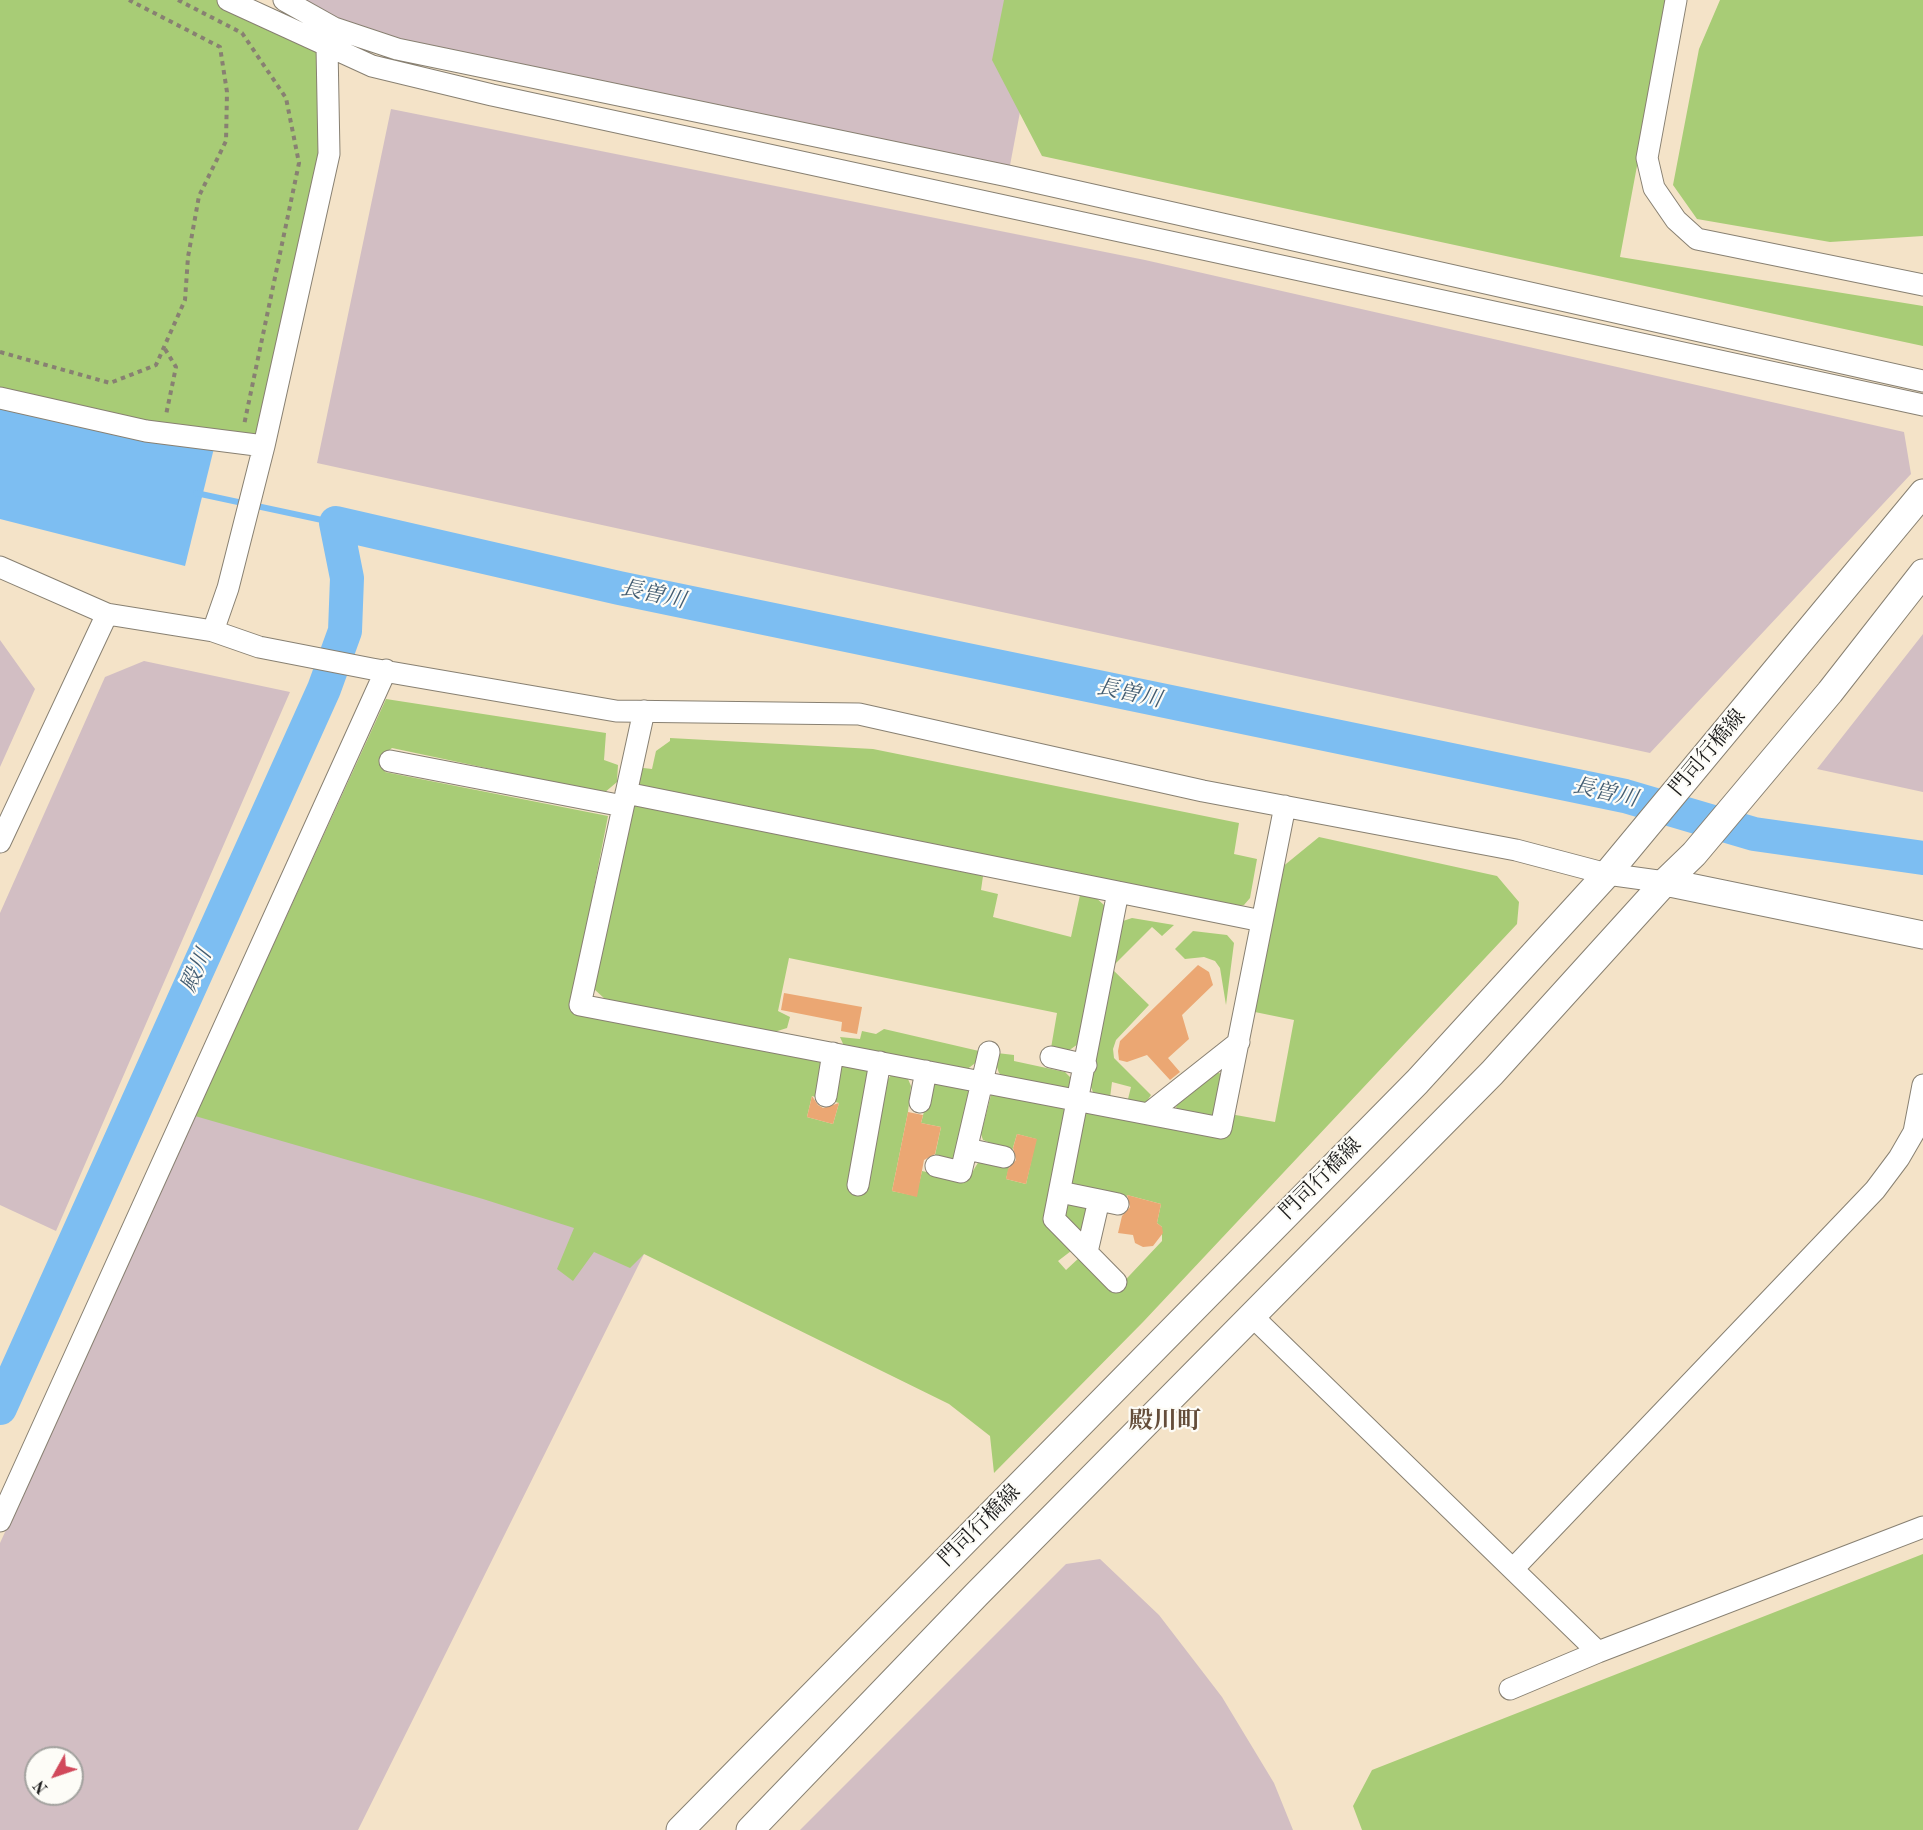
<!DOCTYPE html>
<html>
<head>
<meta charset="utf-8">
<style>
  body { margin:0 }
  #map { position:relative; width:1923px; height:1830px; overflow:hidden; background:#f4e3c8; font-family:"Old Standard TT",serif }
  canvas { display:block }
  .north { position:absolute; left:24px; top:1746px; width:60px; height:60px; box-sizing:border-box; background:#fdfcf7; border:2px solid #a3a29f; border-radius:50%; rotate:230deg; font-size:16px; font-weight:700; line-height:24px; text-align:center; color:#1c1c1c }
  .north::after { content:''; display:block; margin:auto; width:21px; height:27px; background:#d1495b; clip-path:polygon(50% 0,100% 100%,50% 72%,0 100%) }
</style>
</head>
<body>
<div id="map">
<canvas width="1923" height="1830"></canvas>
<div class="north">N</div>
</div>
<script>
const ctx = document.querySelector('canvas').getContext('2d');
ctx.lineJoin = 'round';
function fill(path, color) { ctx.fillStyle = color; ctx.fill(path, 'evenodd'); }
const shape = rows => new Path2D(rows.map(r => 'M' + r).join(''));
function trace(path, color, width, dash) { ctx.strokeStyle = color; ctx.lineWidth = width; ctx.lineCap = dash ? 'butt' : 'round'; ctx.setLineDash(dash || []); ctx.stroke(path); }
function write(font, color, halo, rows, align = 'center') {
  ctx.font = font + ' "Old Standard TT","Noto Serif JP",serif'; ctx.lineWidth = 4.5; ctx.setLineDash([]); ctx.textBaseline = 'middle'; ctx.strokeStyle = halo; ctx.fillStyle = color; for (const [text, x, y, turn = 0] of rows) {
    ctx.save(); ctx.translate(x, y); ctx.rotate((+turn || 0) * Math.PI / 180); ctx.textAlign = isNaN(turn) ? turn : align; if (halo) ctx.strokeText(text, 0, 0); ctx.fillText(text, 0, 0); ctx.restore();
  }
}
const industrial = shape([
  [284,0,1041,0,1008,176,457,60],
  [391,109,1145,260,1904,432,1911,474,1650,753,317,463],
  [1923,634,1923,792,1817,769],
  [0,640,35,689,0,767],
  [144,661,290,692,56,1231,0,1205,0,913,105,677],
  [214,1076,644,1254,358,1830,0,1830,0,1543],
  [36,1758,72,1758,72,1794,36,1794],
  [1100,1559,1159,1615,1222,1697,1274,1783,1293,1830,800,1830,1066,1564]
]);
const green = shape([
  [0,0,233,0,327,47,329,154,264,446,0,398],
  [1004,0,1668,0,1620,257,1923,306,1923,346,1042,156,992,60],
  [1720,0,1923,0,1923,236,1830,242,1697,219,1673,185,1699,49],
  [386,699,606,733,604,760,618,765,617,782,604,793,392,748,382,756,385,772,608,816,570,1011,817,1055,823,1065,819,1098,812,1096,807,1117,833,1124,839,1103,832,1101,837,1069,850,1063,864,1069,885,1084,891,1075,908,1079,911,1086,908,1112,892,1191,916,1196,922,1171,967,1181,979,1161,1010,1164,1006,1179,1026,1184,1036,1139,1017,1134,1012,1151,983,1140,981,1134,991,1095,998,1093,1063,1107,1067,1119,1047,1221,1071,1251,1058,1261,1066,1270,1080,1257,1114,1292,1162,1241,1162,1227,1157,1223,1161,1204,1127,1195,1126,1199,1064,1185,1083,1115,1094,1112,1220,1136,1230,1114,1275,1122,1294,1020,1250,1011,1281,868,1319,837,1497,876,1519,902,1517,924,1143,1322,994,1473,990,1436,949,1404,644,1254,630,1268,594,1252,573,1281,557,1269,574,1228,483,1199,195,1116],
  [670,738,873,749,1239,823,1234,854,1257,859,1250,898,1244,905,1234,908,637,786,635,767,652,769,656,751,670,741],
  [637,805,983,876,981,890,998,894,993,917,1071,937,1080,895,1094,896,1104,905,1105,911,1081,1042,1068,1051,1051,1048,1057,1013,789,958,778,1011,790,1017,787,1028,771,1033,605,999,594,989,630,808],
  [1132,918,1174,925,1162,936,1152,927,1111,968,1149,1005,1116,1040,1113,1049,1114,1058,1151,1095,1145,1104,1140,1105,1127,1103,1131,1087,1112,1082,1110,1098,1093,1092,1088,1080,1119,928,1123,921],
  [1193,931,1227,935,1234,943,1226,1005,1220,968,1215,961,1204,957,1185,959,1175,949],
  [884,1029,979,1051,978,1061,966,1070,844,1046,840,1037,860,1039,862,1031,876,1034],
  [997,1053,1014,1055,1014,1061,1065,1072,1072,1079,1071,1086,1068,1088,1005,1078,999,1073,996,1064],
  [1215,1072,1222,1074,1215,1114,1210,1118,1178,1111,1176,1107,1179,1101],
  [940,1080,968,1089,972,1096,954,1159,935,1155,941,1127,921,1123,931,1085],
  [1065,1198,1087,1205,1081,1239,1066,1223,1063,1211],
  [1923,1554,1923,1830,1362,1830,1353,1806,1372,1770]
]);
const water = shape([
  [0,398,216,440,185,566,0,519]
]);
const stream = shape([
  [196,493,336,523]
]);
const river = shape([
  [0,1408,324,689,345,631,347,578,336,523,619,588,1625,796,1754,834,1923,858]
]);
const building = shape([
  [1198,965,1209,972,1213,985,1182,1015,1189,1039,1168,1058,1180,1072,1170,1080,1147,1055,1127,1062,1119,1060,1118,1051,1120,1041],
  [784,993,862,1007,857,1034,841,1031,842,1022,781,1010],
  [812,1096,818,1105,823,1108,839,1103,833,1124,807,1117],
  [908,1112,923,1115,921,1123,941,1127,935,1154,924,1160,917,1197,892,1191],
  [1017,1134,1037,1139,1026,1184,1006,1179,1008,1169,1016,1160,1013,1148],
  [1127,1195,1161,1204,1157,1223,1162,1227,1163,1233,1153,1246,1143,1247,1135,1243,1133,1235,1118,1233,1122,1216,1130,1207]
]);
const path = shape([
  [178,0,242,33,286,98,299,163,244,425],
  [165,349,176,367,166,415],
  [0,352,110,383,156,365,185,300,188,257,199,196,226,141,227,92,220,47,129,0]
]);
const minor = shape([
  [228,0,372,66,492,95,1923,405],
  [284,0,334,28,397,49,1008,176,1923,381],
  [1676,0,1647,158,1654,188,1676,220,1697,239,1923,285],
  [0,398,146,431,264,446],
  [0,567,107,614,213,631,259,647,372,669,616,711,859,714,1203,791,1516,850,1607,874,1665,882],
  [213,631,228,588,264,446,329,154,327,47,331,37],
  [644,711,580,1005,1221,1128,1285,806],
  [390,761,623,806],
  [626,793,1262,921],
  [0,842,107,614],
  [1051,1057,1086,1065],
  [826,1096,833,1053],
  [920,1102,926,1071],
  [1148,1114,1239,1042],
  [967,1149,1004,1157],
  [936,1166,961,1172,989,1052],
  [858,1185,880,1062],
  [1060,1192,1099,1200,1087,1252],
  [1099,1200,1118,1204],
  [1116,1282,1054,1219,1118,892],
  [1252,1316,1598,1652,1923,1527],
  [0,1521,386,670],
  [1513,1569,1875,1190,1899,1158,1914,1132,1923,1085],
  [1510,1689,1598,1652]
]);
const major = shape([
  [1665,882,1923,935],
  [680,1830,1417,1082,1607,874,1923,493],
  [750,1830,976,1595,1492,1073,1665,882,1694,854,1830,692,1923,573]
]);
const streetNames = [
  ["門司行橋線",1708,753,-50],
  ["門司行橋線",1321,1179,-45],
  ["門司行橋線",980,1526,-45]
];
const waterNames = [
  ["長曽川",653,595,12],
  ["長曽川",1129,694,12],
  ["長曽川",1605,793,13],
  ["殿川",197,971,-66]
];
const quarterNames = [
  ["殿川町",1165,1422]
];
fill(industrial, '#d2bec3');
fill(green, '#a8cc76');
fill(water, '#7dbef2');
trace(stream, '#7dbef2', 6);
trace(river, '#7dbef2', 34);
fill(building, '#eba773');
trace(minor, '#888072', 23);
trace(major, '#888072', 29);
trace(path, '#888072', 4, [4.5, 4.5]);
trace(minor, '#fff', 21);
trace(major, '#fff', 27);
write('21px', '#1c1c1c', '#fdfcf7', streetNames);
write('italic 22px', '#435d72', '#fdfcf7', waterNames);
write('bold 24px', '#644d3a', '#fdfcf7', quarterNames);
</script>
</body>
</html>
